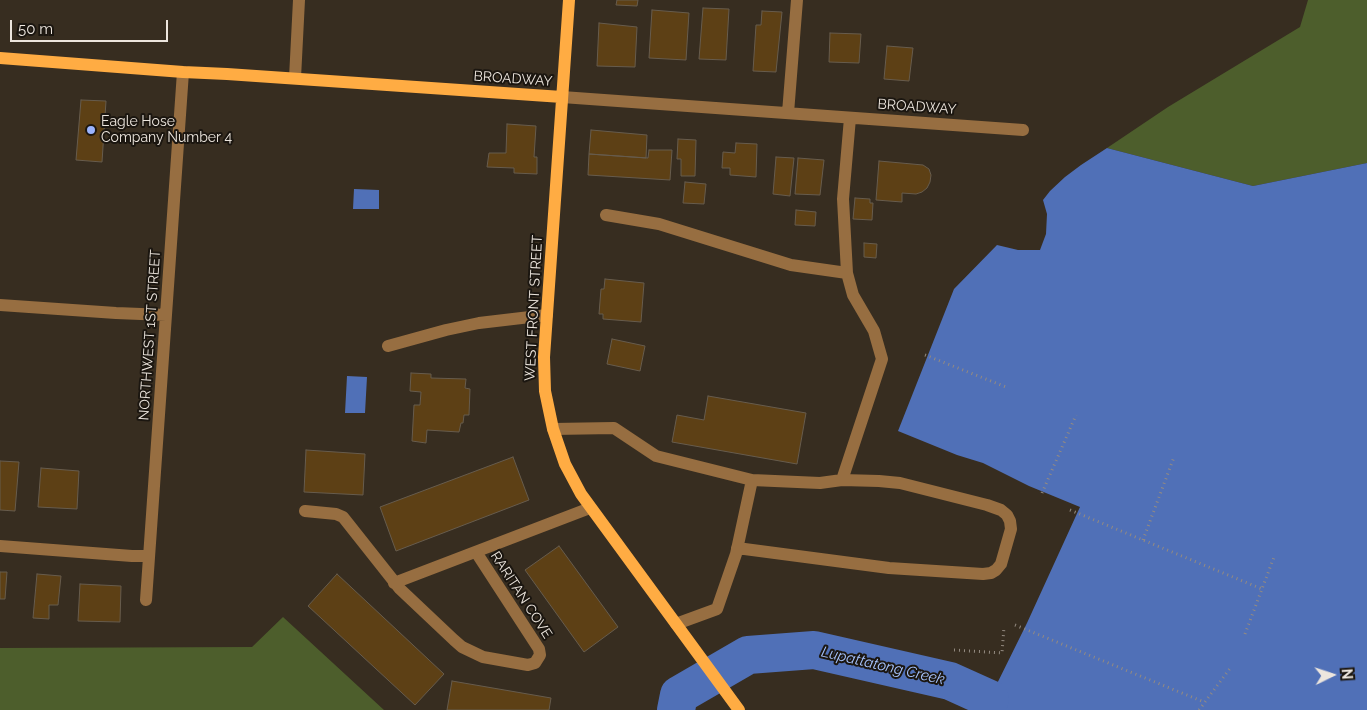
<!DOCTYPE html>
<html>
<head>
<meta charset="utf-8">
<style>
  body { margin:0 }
  #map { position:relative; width:1367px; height:710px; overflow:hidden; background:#372d20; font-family:Raleway,sans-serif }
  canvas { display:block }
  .north { position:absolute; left:1307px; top:650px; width:50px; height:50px; -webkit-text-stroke:4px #1b1610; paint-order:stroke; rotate:86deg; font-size:14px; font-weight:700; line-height:20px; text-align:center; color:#ede6de }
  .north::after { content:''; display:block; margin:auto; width:18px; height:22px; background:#ede6de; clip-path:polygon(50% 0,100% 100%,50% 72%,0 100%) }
  .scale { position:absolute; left:10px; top:20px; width:158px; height:22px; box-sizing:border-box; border:2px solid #ede6de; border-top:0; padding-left:6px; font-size:15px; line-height:18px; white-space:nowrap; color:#ede6de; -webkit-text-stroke:4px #1b1610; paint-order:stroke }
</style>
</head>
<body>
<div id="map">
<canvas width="1367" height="710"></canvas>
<div class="north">N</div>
<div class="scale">50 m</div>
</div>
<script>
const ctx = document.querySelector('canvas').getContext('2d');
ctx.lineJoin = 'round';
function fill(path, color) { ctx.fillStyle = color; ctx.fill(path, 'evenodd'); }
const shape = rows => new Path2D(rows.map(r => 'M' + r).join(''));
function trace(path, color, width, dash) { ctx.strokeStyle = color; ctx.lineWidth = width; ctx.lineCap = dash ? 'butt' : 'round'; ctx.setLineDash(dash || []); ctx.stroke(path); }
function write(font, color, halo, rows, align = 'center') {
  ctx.font = font + ' Raleway,sans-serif'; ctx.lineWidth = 4; ctx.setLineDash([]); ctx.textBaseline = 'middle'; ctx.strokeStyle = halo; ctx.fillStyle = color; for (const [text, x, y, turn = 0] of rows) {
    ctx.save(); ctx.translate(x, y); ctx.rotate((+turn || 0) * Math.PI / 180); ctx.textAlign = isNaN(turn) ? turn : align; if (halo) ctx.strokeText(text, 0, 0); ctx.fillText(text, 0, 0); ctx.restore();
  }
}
const green = shape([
  [1308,0,1367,0,1367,163,1253,186,1107,148,1168,107,1300,27],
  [283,617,384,710,0,710,0,648,252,647]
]);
const water = shape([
  [1107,148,1253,186,1367,163,1367,710,984,710,1027,623,1080,507,1029,486,983,463,957,455,898,431,954,289,997,245,1018,250,1040,250,1046,234,1047,214,1043,200,1050,191,1065,177,1081,165],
  [354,189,379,190,379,209,353,209],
  [347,376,367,377,365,413,345,413]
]);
const river = shape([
  [676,710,679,695,748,655,814,650,950,681,990,699]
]);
const building = shape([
  [617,0,638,0,637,6,616,5,617,0],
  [703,8,729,9,726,60,699,59,703,8],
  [652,10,689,13,686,60,649,58,652,10],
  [762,11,782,12,776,72,753,71,756,25,761,25,762,11],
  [599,23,637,27,635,67,597,66,599,23],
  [830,33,861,34,859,63,829,62,830,33],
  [887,46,913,48,909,81,884,79,887,46],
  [81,100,106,101,102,162,76,160,81,100],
  [507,124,536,126,534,157,537,157,537,174,514,173,514,168,487,167,489,153,506,153,507,124],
  [591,130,647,135,646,158,589,154,591,130],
  [678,139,696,140,695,176,681,176,681,159,677,159,678,139],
  [736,143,757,144,756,177,730,175,730,168,722,168,723,152,735,153,736,143],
  [649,150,672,150,670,180,588,175,589,154,648,158,649,150],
  [776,157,794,158,790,196,773,194,776,157],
  [798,158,824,160,820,195,795,194,798,158],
  [879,161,923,165,929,169,931,175,930,182,927,188,922,192,916,194,902,193,902,202,876,200,879,161],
  [685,182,706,184,704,204,683,203,685,182],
  [855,198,870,199,870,203,873,203,872,220,853,219,855,198],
  [796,210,816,212,815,226,795,225,796,210],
  [864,243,877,244,876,258,864,257,864,243],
  [605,279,644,283,641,322,603,319,603,314,599,314,601,289,604,289,605,279],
  [612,339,645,346,640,371,607,364,612,339],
  [411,373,431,374,431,378,466,379,465,388,470,389,469,415,464,415,463,423,461,423,459,432,427,430,426,443,412,441,414,405,420,405,421,392,410,391,411,373],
  [708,396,806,413,797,464,672,442,677,415,704,420,708,396],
  [306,450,365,454,363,495,304,492,306,450],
  [513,457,529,500,396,551,380,507,513,457],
  [0,461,19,462,15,511,0,510,0,461],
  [41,468,79,471,77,509,38,507,41,468],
  [559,546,618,627,584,652,525,570,559,546],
  [0,572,7,572,5,599,0,599,0,572],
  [37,574,61,576,58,605,49,605,49,619,33,618,37,574],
  [337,574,444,674,415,705,308,606,337,574],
  [80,584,121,586,120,622,78,621,80,584],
  [452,681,551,698,549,710,447,710,452,681]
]);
const path = shape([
  [925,355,1006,387],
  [1042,493,1076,415],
  [1070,510,1262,589],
  [1143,540,1174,457],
  [1015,625,1204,702],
  [1245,634,1274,557],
  [954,650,1002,653,1004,627],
  [1199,710,1231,667]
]);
const minor = shape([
  [295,78,299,0],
  [562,97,1023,130],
  [788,113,797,0],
  [606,215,659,224,791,265,847,273],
  [0,305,116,313,166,315],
  [388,346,446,330,479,323,547,315],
  [553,429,614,428,656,456,752,480,820,483,842,480,882,359,874,331,853,295,847,273,843,199,850,118],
  [305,511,336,514,343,517,400,589,454,640,462,647,483,657,528,665,535,663,540,655,539,649,476,552],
  [0,546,132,556,149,556],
  [737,548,889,568,983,574,991,573,996,570,1001,564,1011,529,1010,521,1007,515,1001,510,987,505,900,483,879,481,842,480],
  [394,583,590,508],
  [146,600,183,72],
  [676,624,717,609,736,554,752,480]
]);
const major = shape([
  [569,0,544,357,545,391,553,429,565,464,581,494,739,710],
  [0,58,183,72,227,74,562,97]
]);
const markers = [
  [91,130,5,"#9bb4fd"]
];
const streetNames = [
  ["BROADWAY",513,79,4],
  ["BROADWAY",917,107,4],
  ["WEST FRONT STREET",534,308,-87],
  ["NORTHWEST 1ST STREET",150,335,-86],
  ["RARITAN COVE",521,595,57]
];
const poiNames = [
  ["Eagle Hose",101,122],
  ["Company Number 4",101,138]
];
const waterNames = [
  ["Lupattatong Creek",883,666,13]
];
fill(green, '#4d5e2c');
fill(water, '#5070b7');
trace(river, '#5070b7', 38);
fill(building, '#5d4015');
trace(building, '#675c4d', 1);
trace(path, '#948b81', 3, [1, 4]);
trace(minor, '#976e41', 12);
trace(major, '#ffac43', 12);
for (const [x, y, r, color] of markers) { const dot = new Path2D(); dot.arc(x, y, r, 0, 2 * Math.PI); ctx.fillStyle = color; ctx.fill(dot); trace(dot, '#1b1610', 2); }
write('14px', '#ede6de', '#1b1610', streetNames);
write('14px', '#ede6de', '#1b1610', poiNames, 'left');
write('italic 15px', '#a7c4fe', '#1b1610', waterNames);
</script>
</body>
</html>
